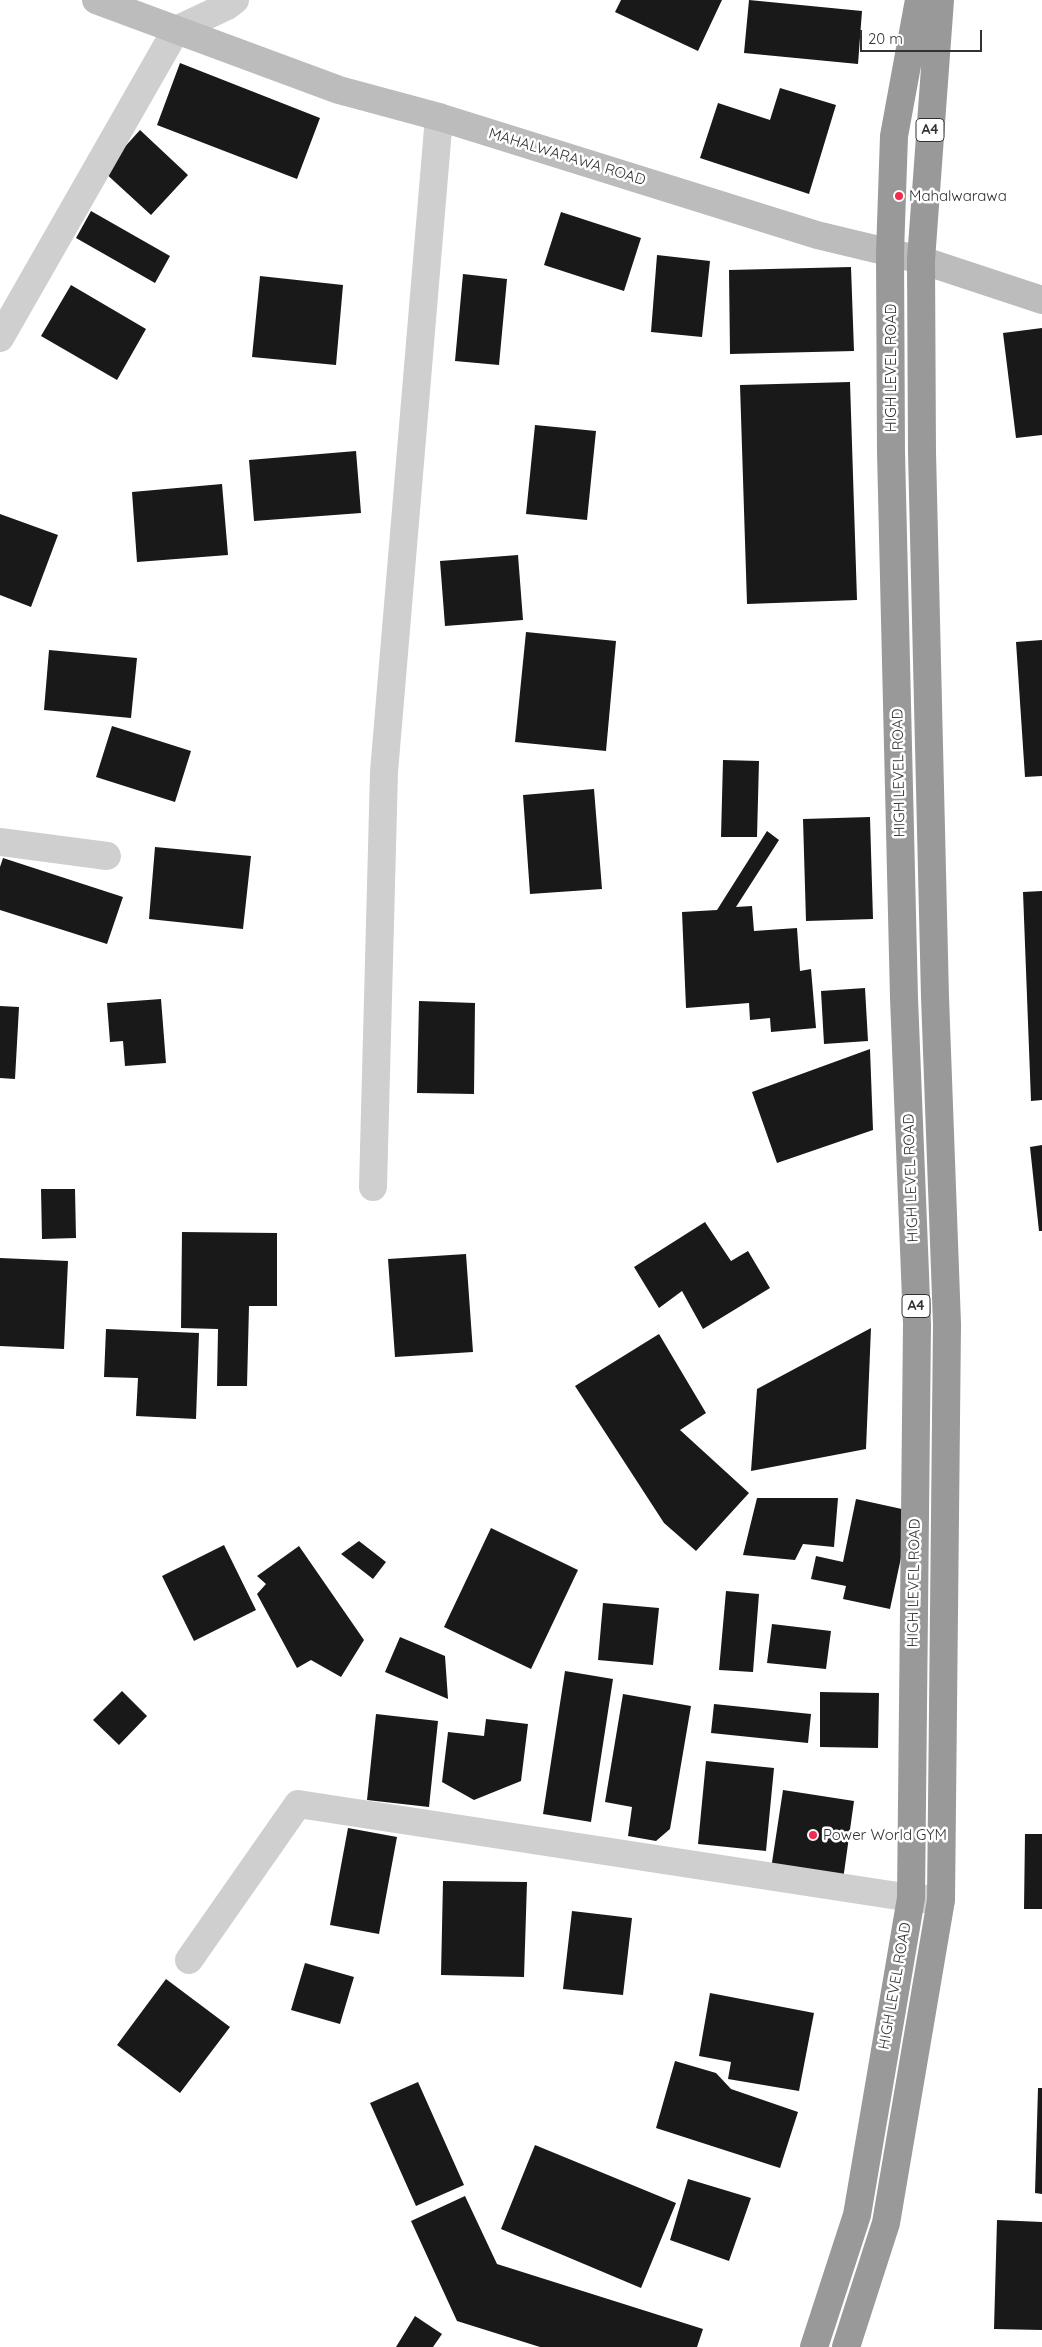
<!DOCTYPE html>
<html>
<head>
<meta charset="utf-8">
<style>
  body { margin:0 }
  #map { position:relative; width:1042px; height:2347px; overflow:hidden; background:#fff; font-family:Quicksand,sans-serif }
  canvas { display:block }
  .scale { position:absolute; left:860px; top:30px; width:122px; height:22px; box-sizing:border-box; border:2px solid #323232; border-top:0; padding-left:6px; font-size:15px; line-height:18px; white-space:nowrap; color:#323232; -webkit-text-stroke:4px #fff; paint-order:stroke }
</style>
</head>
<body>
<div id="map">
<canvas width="1042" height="2347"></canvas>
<div class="scale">20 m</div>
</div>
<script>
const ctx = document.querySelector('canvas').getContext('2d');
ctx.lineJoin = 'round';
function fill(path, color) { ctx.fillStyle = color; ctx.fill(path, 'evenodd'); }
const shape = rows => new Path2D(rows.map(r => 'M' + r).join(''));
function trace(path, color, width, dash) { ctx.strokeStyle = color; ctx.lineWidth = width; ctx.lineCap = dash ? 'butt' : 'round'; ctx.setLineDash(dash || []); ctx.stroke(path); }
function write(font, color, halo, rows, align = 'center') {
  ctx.font = font + ' Quicksand,sans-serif'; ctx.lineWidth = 5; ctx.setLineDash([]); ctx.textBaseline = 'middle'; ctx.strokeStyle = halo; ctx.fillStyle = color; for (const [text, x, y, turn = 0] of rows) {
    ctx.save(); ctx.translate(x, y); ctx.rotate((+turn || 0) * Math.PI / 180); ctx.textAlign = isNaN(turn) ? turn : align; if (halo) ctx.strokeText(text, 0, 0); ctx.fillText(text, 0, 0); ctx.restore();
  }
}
const building = shape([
  [621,0,722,0,698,51,615,12],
  [749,0,862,11,858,64,744,53],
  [180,63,320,118,297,179,157,125],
  [780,88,836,105,809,194,700,158,718,103,770,120],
  [140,130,188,175,151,215,103,171],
  [91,211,170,256,155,283,76,238],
  [561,212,641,238,624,291,544,265],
  [657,255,710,261,702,337,651,332],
  [851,267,854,351,730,354,729,270],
  [463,274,507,279,499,365,455,361],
  [260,276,343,285,336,365,252,357],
  [71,285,146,329,117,380,41,336],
  [1042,328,1042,435,1016,438,1003,333],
  [850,382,857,600,747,604,740,385],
  [535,425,596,431,587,520,526,514],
  [356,451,361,513,254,521,249,460],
  [222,484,228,555,137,562,132,492],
  [0,514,58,535,31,607,0,595],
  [518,555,523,620,445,626,440,561],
  [526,632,616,641,606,751,515,742],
  [1042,640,1042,776,1025,777,1016,642],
  [49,650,137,658,131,718,44,710],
  [112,726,191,751,175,802,96,777],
  [723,760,759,761,757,837,721,837],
  [594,789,602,889,530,894,523,795],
  [870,817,873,919,806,921,803,819],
  [767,831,779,840,736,907,752,906,754,931,797,928,800,971,811,969,816,1028,771,1032,770,1018,750,1020,749,1003,686,1008,682,912,717,910],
  [155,847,251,856,243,929,149,919],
  [3,858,123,897,107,944,0,910,0,867],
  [1042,891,1042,1100,1031,1101,1023,892],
  [865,988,868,1041,824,1044,821,991],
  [161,999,166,1063,125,1066,123,1041,110,1042,107,1003],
  [419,1001,475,1003,474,1094,417,1093],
  [0,1006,19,1007,15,1079,0,1078],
  [870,1049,873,1130,777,1163,752,1092],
  [1042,1145,1042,1231,1039,1231,1030,1147],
  [41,1189,75,1189,76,1238,42,1239],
  [705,1222,731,1261,748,1251,770,1288,703,1329,682,1291,659,1308,634,1267],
  [182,1232,277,1233,277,1306,249,1306,247,1386,217,1386,218,1329,181,1328],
  [466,1254,473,1352,395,1357,388,1259],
  [0,1258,68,1261,64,1349,0,1346],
  [871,1328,866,1449,751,1471,757,1389],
  [106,1329,199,1333,196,1419,136,1416,138,1378,104,1377],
  [659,1334,706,1413,680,1430,749,1493,696,1551,664,1523,575,1386],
  [757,1498,838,1498,834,1547,803,1544,795,1560,743,1555],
  [856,1499,911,1511,890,1609,843,1599,846,1586,811,1579,816,1556,843,1562],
  [491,1528,578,1570,531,1669,444,1627],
  [359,1541,386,1562,373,1579,341,1554],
  [224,1545,256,1610,194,1641,162,1576],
  [299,1546,364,1640,341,1677,311,1660,297,1668,257,1594,266,1584,257,1576],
  [726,1591,759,1594,753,1672,719,1670],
  [603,1603,659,1608,653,1665,598,1660],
  [772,1624,831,1631,826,1669,767,1663],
  [400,1637,445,1656,448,1699,385,1672],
  [565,1671,613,1679,591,1822,543,1814],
  [122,1691,147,1716,119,1745,93,1720],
  [820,1692,879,1693,878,1748,820,1747],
  [623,1694,691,1706,670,1829,656,1841,628,1836,632,1807,605,1802],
  [714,1704,811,1714,808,1743,711,1733],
  [376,1714,438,1721,429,1807,367,1800],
  [486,1719,528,1724,521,1781,474,1800,442,1782,448,1732,484,1736],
  [706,1761,774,1768,766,1851,698,1844],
  [783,1790,854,1801,843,1880,771,1869],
  [348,1828,397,1837,379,1934,330,1925],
  [1025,1834,1042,1834,1042,1909,1024,1909],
  [443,1881,527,1882,524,1977,441,1975],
  [572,1911,632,1918,623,1995,563,1989],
  [305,1963,354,1977,340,2024,291,2010],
  [166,1979,230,2027,180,2093,117,2045],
  [710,1993,814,2013,799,2091,728,2079,731,2062,699,2056],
  [675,2061,716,2073,731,2089,798,2112,780,2168,656,2128],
  [418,2082,464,2185,416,2206,370,2103],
  [1038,2088,1042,2088,1042,2194,1035,2193],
  [535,2145,676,2203,641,2288,501,2229],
  [688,2179,751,2198,729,2261,670,2240],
  [465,2196,497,2264,703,2329,697,2347,540,2347,457,2321,411,2221],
  [997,2220,1042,2222,1042,2330,994,2329],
  [415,2316,442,2334,433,2347,396,2347]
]);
const street = shape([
  [0,338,176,30,227,6,235,0],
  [0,842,107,856],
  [373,1187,384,772,439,117],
  [189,1960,298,1804,911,1898,941,1900]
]);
const secondary = shape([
  [96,0,339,90,439,117,817,235,921,260,1042,300]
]);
const highway = shape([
  [814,2347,857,2215,911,1898,917,1324,904,998,891,452,890,253,894,136,919,0],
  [846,2347,886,2223,941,1900,947,1324,935,997,922,452,921,260,940,0]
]);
const markers = [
  [899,196,5,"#f12c4e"],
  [813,1835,5,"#f12c4e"]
];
const shields = [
  [930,130,28],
  [916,1306,28]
];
const shieldNames = [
  ["A4",930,130],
  ["A4",916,1306]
];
const streetNames = [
  ["MAHALWARAWA ROAD",567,157,17],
  ["HIGH LEVEL ROAD",891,368,-90],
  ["HIGH LEVEL ROAD",899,773,-91],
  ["HIGH LEVEL ROAD",911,1178,-92],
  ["HIGH LEVEL ROAD",914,1583,-89],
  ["HIGH LEVEL ROAD",895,1986,-80]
];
const poiNames = [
  ["Mahalwarawa",909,196],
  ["Power World GYM",823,1835]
];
fill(building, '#191919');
trace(street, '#cfcfcf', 28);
trace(secondary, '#bcbcbc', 28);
trace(highway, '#999', 28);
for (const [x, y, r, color] of markers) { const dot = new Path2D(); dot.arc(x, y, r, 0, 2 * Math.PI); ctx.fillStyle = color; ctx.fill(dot); trace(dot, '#fff', 2); }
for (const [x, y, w] of shields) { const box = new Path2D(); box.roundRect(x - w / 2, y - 11.5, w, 23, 4); ctx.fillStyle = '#fff'; ctx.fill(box); trace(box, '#323232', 1); }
write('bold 14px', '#323232', null, shieldNames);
write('15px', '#323232', '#fff', streetNames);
write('15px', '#323232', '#fff', poiNames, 'left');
</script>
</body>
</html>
